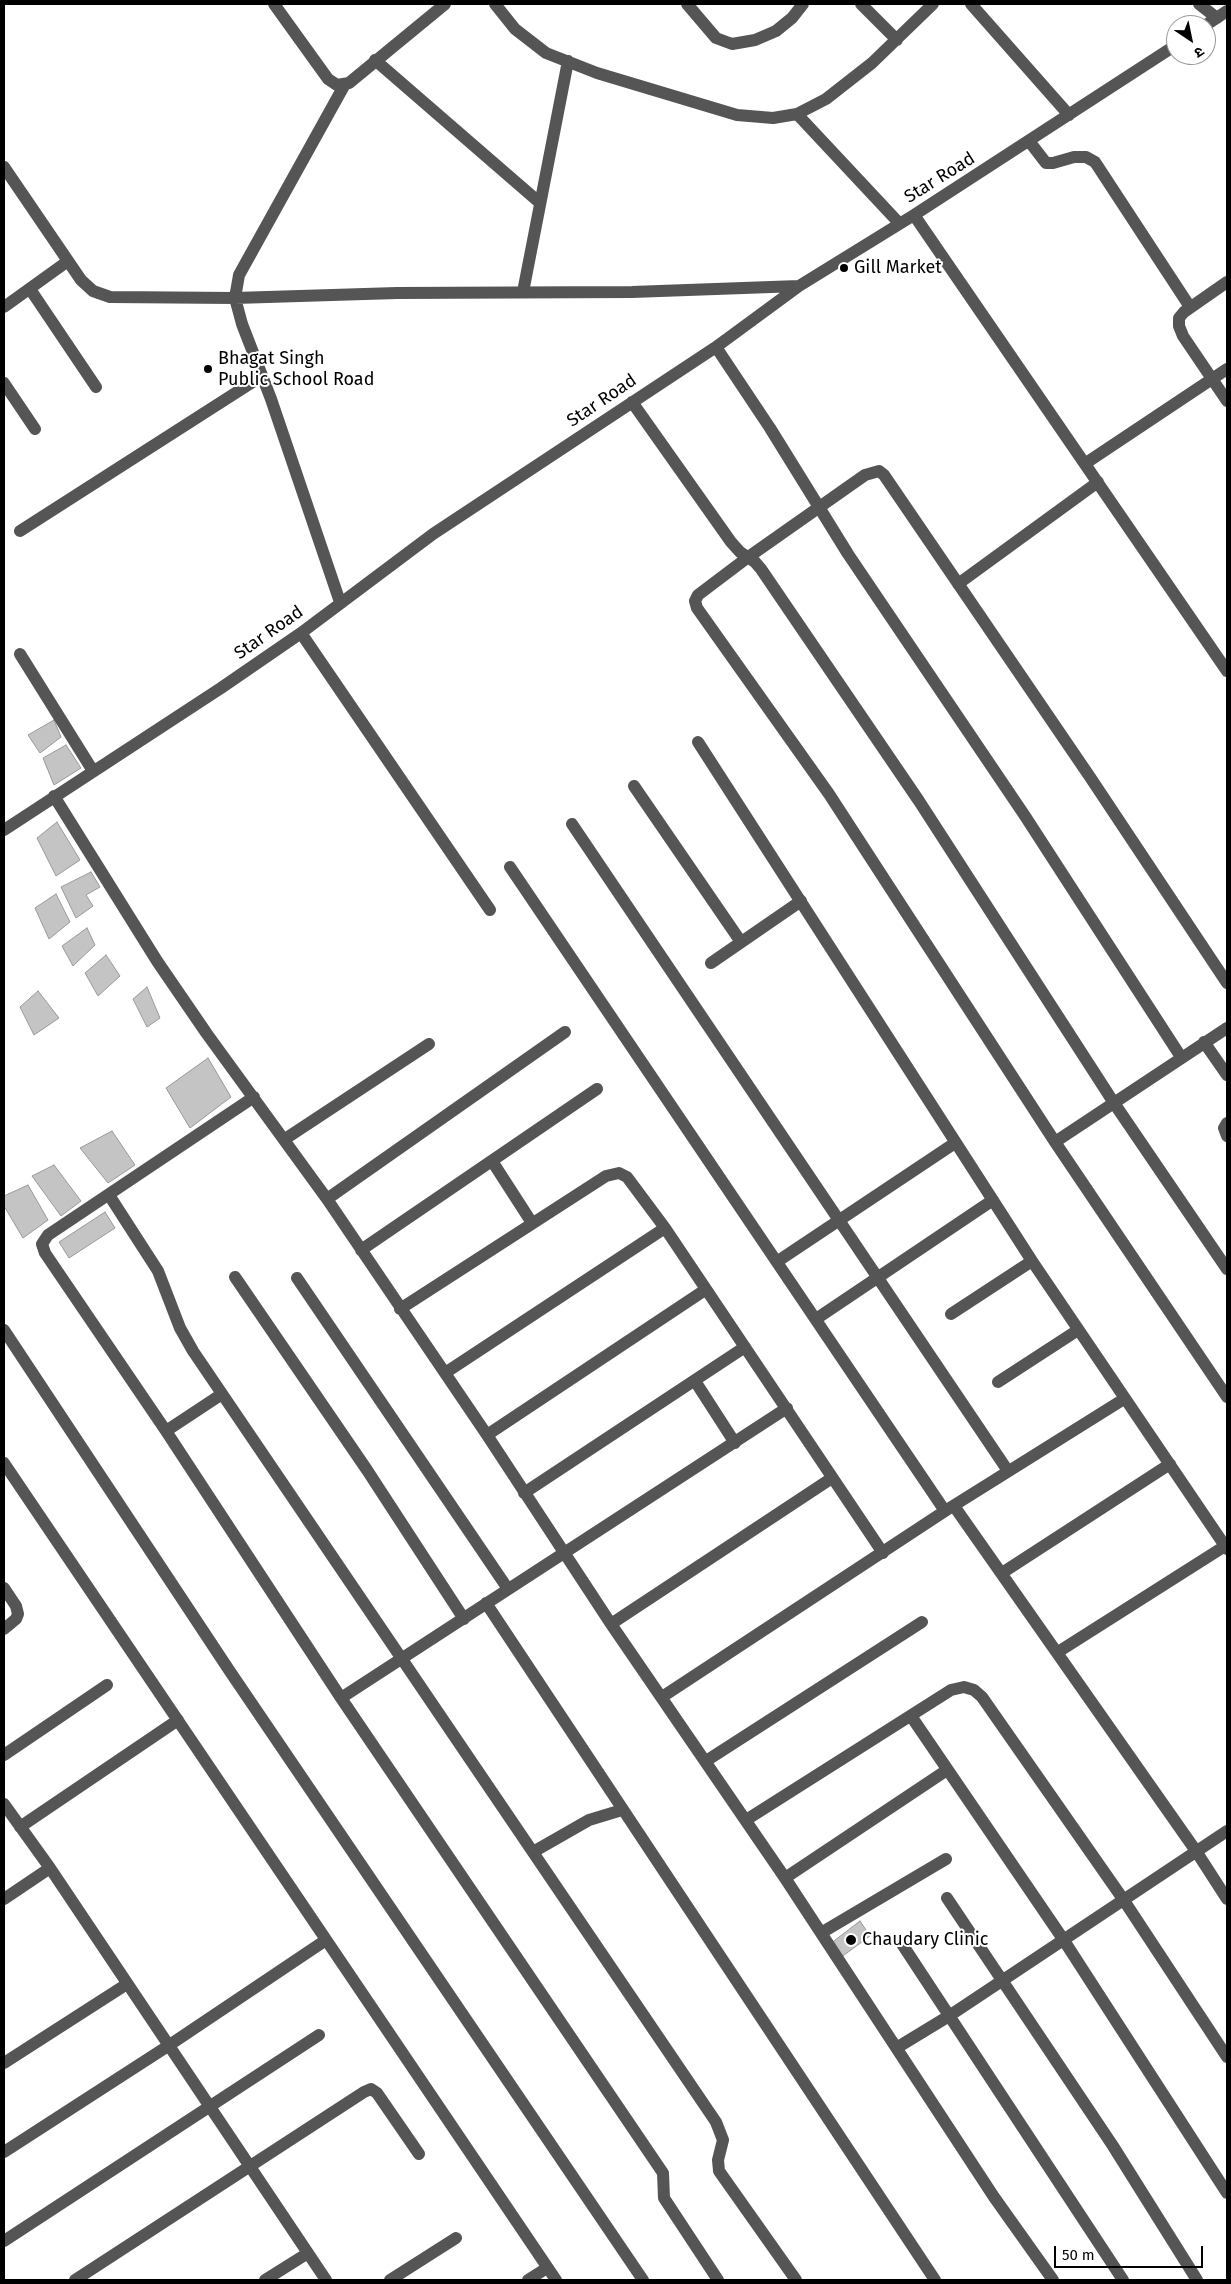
<!DOCTYPE html>
<html>
<head>
<meta charset="utf-8">
<style>
  body { margin:0 }
  #map { position:relative; width:1231px; height:2284px; overflow:hidden; background:#fff; font-family:"Fira Sans","Noto Sans Devanagari",sans-serif }
  canvas { display:block }
  .frame { position:absolute; inset:0; border:5px solid #000; pointer-events:none }
  .north { position:absolute; left:1166px; top:15px; width:50px; height:50px; box-sizing:border-box; background:#fff; border:1px solid #999; border-radius:50%; rotate:146deg; font-size:14px; font-weight:700; line-height:20px; text-align:center; color:#000 }
  .north::after { content:''; display:block; margin:auto; width:18px; height:22px; background:#000; clip-path:polygon(50% 0,100% 100%,50% 72%,0 100%) }
  .scale { position:absolute; left:1054px; top:2246px; width:149px; height:22px; box-sizing:border-box; border:2px solid #000; border-top:0; padding-left:6px; font-size:15px; line-height:18px; white-space:nowrap; color:#000; -webkit-text-stroke:4px #fff; paint-order:stroke }
</style>
</head>
<body>
<div id="map">
<canvas width="1231" height="2284"></canvas>
<div class="frame"></div>
<div class="north">उ</div>
<div class="scale">50 m</div>
</div>
<script>
const ctx = document.querySelector('canvas').getContext('2d');
ctx.lineJoin = 'round';
function fill(path, color) { ctx.fillStyle = color; ctx.fill(path, 'evenodd'); }
const shape = rows => new Path2D(rows.map(r => 'M' + r).join(''));
function trace(path, color, width, dash) { ctx.strokeStyle = color; ctx.lineWidth = width; ctx.lineCap = dash ? 'butt' : 'round'; ctx.setLineDash(dash || []); ctx.stroke(path); }
function write(font, color, halo, rows, align = 'center') {
  ctx.font = font + ' "Fira Sans",sans-serif'; ctx.lineWidth = 4; ctx.setLineDash([]); ctx.textBaseline = 'middle'; ctx.strokeStyle = halo; ctx.fillStyle = color; for (const [text, x, y, turn = 0] of rows) {
    ctx.save(); ctx.translate(x, y); ctx.rotate((+turn || 0) * Math.PI / 180); ctx.textAlign = isNaN(turn) ? turn : align; if (halo) ctx.strokeText(text, 0, 0); ctx.fillText(text, 0, 0); ctx.restore();
  }
}
const building = shape([
  [54,720,61,737,40,753,28,735,54,720],
  [66,745,81,768,54,785,43,758,66,745],
  [57,822,80,860,56,876,37,838,57,822],
  [91,872,100,887,86,895,93,906,76,918,61,887,91,872],
  [56,894,70,922,49,939,35,908,56,894],
  [87,928,95,945,73,966,62,946,87,928],
  [106,955,120,976,98,996,85,973,106,955],
  [147,987,160,1018,147,1027,133,999,147,987],
  [38,991,59,1018,34,1035,20,1007,38,991],
  [208,1058,231,1097,190,1128,166,1088,208,1058],
  [112,1131,135,1165,108,1183,80,1148,112,1131],
  [54,1165,81,1201,61,1216,32,1176,54,1165],
  [28,1185,48,1220,23,1238,4,1206,4,1196,28,1185],
  [105,1212,115,1228,69,1258,59,1242,105,1212],
  [860,1921,870,1936,840,1958,830,1944,860,1921]
]);
const minor = shape([
  [274,4,328,79,337,85,349,83,445,4],
  [495,4,515,29,546,53,597,73,737,115,773,118,797,114],
  [687,4,716,38,732,44,755,40,776,31,792,18,803,4],
  [861,4,897,40],
  [971,4,1069,115],
  [1199,4,1217,18],
  [1206,25,1227,11],
  [375,60,540,203],
  [1029,141,1046,163,1053,163,1074,157,1086,157,1095,162,1190,307],
  [4,167,81,280,93,291,110,297,235,298,397,293,632,292,799,286],
  [914,215,1227,671],
  [899,223,797,114,826,99,872,63,933,4],
  [1227,282,1184,312,1179,318,1179,326,1183,336,1227,401],
  [30,289,96,387],
  [523,292,568,61],
  [4,307,68,261],
  [716,347,770,428,848,554,1025,816,1181,1057],
  [4,383,35,429],
  [632,402,731,542,740,552,755,562,761,569,919,801,1114,1103,1227,1269],
  [1086,463,1227,369],
  [20,531,262,376],
  [958,584,1098,482],
  [340,602,271,399,242,324,235,298,239,275,345,84],
  [301,633,490,910],
  [20,654,93,771],
  [698,742,1032,1261,1227,1549],
  [634,786,741,942],
  [54,796,157,961,207,1034,327,1199,487,1435,611,1624,785,1878,994,2197,1053,2280],
  [572,824,1008,1471],
  [4,830,221,688,301,633,433,534,716,347,799,286,914,215,1176,45],
  [510,867,945,1511],
  [711,963,801,901],
  [1227,983,1090,777,884,475,879,471,865,475,747,558,698,595,695,601,697,608,829,794,1055,1142,1227,1397],
  [1204,1042,1227,1075],
  [254,1097,48,1235,42,1244,45,1253,166,1431,341,1698,663,2173,664,2198,718,2280],
  [1227,1123,1224,1128,1227,1136],
  [285,1139,429,1044],
  [1055,1142,1227,1028],
  [492,1161,532,1223],
  [109,1195,158,1271,180,1328,193,1351,716,2122,723,2140,718,2160,719,2171,796,2280],
  [327,1199,565,1032],
  [361,1250,597,1089],
  [778,1261,955,1143],
  [235,1277,367,1470,464,1619],
  [297,1278,508,1589],
  [400,1309,606,1176,619,1173,627,1177,665,1228,883,1553],
  [951,1314,1032,1261],
  [816,1319,993,1200],
  [4,1330,229,1670,643,2280],
  [445,1373,665,1228],
  [695,1381,735,1443],
  [998,1382,1078,1330],
  [166,1431,222,1394],
  [487,1435,705,1290],
  [4,1463,556,2280],
  [524,1493,745,1347],
  [954,1506,1196,1851,1227,1899],
  [1002,1573,1170,1464],
  [4,1588,16,1606,18,1614,16,1619,4,1629],
  [486,1603,935,2280],
  [611,1624,832,1478],
  [1058,1652,1225,1546],
  [662,1697,945,1511,1124,1399],
  [341,1698,787,1408],
  [911,1716,1063,1939,1227,2193],
  [4,1755,107,1685],
  [706,1761,922,1622],
  [4,1804,50,1868,326,2280],
  [746,1820,951,1690,964,1687,974,1690,982,1697,1123,1899,1227,2057],
  [20,1827,178,1720],
  [533,1852,589,1820,622,1810],
  [785,1878,947,1770],
  [947,1898,1113,2146,1197,2280],
  [4,1899,50,1868],
  [821,1933,946,1859],
  [902,1944,1123,2280],
  [898,2047,949,2016,1227,1831],
  [4,2063,127,1984],
  [4,2152,168,2046,326,1940],
  [4,2241,319,2035],
  [75,2280,364,2092,371,2089,377,2093,419,2154],
  [265,2280,308,2253],
  [390,2280,456,2238],
  [528,2280,547,2268]
]);
const markers = [
  [844,268,5,"#000"],
  [208,369,5,"#000"],
  [851,1940,6,"#000"]
];
const streetNames = [
  ["Star Road",940,178,-32],
  ["Star Road",602,401,-34],
  ["Star Road",269,633,-35]
];
const poiNames = [
  ["Gill Market",854,268],
  ["Bhagat Singh",218,359],
  ["Public School Road",218,380],
  ["Chaudary Clinic",862,1940]
];
fill(building, '#c4c4c4');
trace(building, '#999', 1);
trace(minor, '#555', 12);
for (const [x, y, r, color] of markers) { const dot = new Path2D(); dot.arc(x, y, r, 0, 2 * Math.PI); ctx.fillStyle = color; ctx.fill(dot); trace(dot, '#fff', 2); }
write('18px', '#000', '#fff', streetNames);
write('18px', '#000', '#fff', poiNames, 'left');
</script>
</body>
</html>
